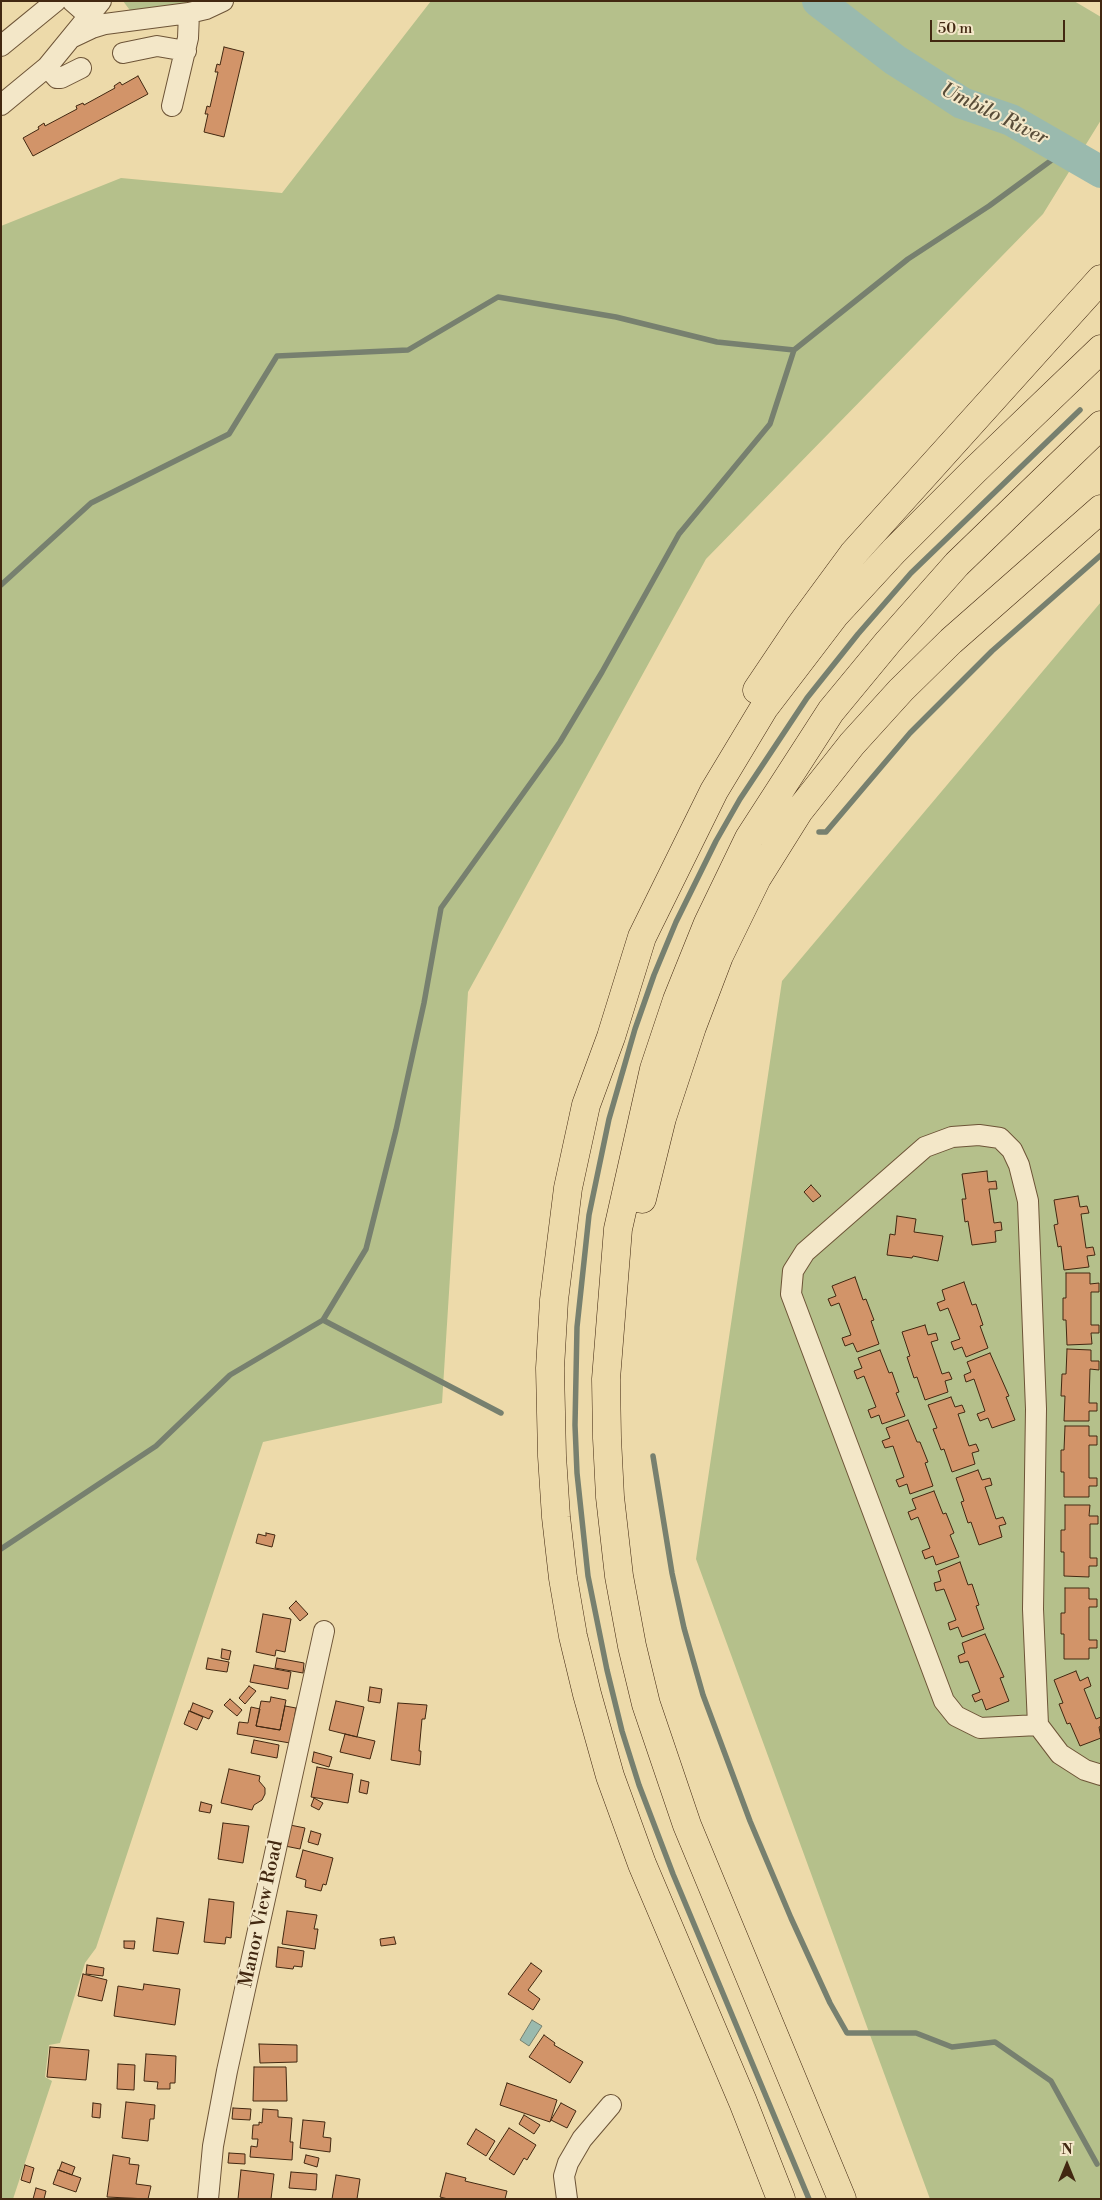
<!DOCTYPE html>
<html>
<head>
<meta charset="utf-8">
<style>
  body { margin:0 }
  #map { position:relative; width:1102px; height:2200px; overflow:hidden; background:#eddaaa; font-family:"Libre Bodoni",serif }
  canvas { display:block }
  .frame { position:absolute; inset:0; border:2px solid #422811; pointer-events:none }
  .north { position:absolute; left:1042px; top:2140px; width:50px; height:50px; -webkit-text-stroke:4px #f3e7c8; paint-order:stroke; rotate:0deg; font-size:14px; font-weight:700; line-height:20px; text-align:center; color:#422811 }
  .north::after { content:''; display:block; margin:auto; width:18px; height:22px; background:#422811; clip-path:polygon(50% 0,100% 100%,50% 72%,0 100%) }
  .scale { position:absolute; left:930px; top:20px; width:135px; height:22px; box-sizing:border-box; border:2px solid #422811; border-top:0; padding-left:6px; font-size:15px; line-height:18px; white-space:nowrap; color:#422811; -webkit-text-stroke:4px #f3e7c8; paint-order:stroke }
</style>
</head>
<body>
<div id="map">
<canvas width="1102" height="2200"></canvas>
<div class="frame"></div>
<div class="north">N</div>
<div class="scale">50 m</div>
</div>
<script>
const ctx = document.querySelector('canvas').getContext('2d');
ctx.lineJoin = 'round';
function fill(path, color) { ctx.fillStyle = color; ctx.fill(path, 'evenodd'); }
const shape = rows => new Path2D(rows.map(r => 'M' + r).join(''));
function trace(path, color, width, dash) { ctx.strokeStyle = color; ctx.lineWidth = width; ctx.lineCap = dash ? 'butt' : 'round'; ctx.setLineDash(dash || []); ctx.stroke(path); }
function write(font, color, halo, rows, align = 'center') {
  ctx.font = font + ' "Libre Bodoni",serif'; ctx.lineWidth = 4; ctx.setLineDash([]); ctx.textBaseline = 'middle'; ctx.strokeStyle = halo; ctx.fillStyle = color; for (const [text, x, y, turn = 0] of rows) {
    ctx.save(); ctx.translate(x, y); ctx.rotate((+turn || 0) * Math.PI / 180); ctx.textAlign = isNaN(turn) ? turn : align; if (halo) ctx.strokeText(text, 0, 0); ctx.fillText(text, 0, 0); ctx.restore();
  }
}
const green = shape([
  [123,1,210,1,135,17],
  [431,1,1074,1,1101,17,1101,120,1043,214,706,559,468,992,442,1403,263,1442,96,1948,85,1963,60,2043,49,2045,45,2077,52,2081,13,2199,1,2199,1,226,121,178,282,193],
  [1101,602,1101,2199,930,2199,696,1559,782,981]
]);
const water = shape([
  [532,2020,542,2026,529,2046,520,2040,532,2020]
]);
const stream = shape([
  [1,585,91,503,229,434,277,356,408,350,498,297,616,317,717,342,794,350],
  [819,832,826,832,910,733,992,651,1101,555],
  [323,1320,501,1413],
  [653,1456,672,1573,684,1628,703,1695,750,1821,791,1918,830,2003,847,2033,916,2033,952,2047,995,2042,1051,2081,1097,2164],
  [1,1549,156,1446,230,1375,323,1320,366,1249,396,1130,424,1003,441,908,560,742,602,672,679,534,770,424,794,350,908,259,989,206,1064,151],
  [809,2199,673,1874,639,1785,622,1731,607,1670,588,1576,577,1473,575,1425,577,1327,589,1215,609,1119,635,1029,654,975,676,922,716,841,740,799,807,698,858,634,911,573,1080,410]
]);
const river = shape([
  [818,1,895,60,936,86,962,103,1011,120,1101,172]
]);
const building = shape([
  [224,47,244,52,224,137,204,132,208,114,205,114,207,106,210,107,218,72,215,72,217,64,220,65,224,47],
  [138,76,148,94,33,156,23,138,39,129,38,127,44,123,45,126,77,109,76,106,83,103,84,105,115,88,114,86,120,82,122,85,138,76],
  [987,1171,988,1182,996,1181,997,1189,989,1189,994,1223,1001,1222,1002,1230,995,1231,996,1242,972,1245,968,1221,965,1222,962,1199,966,1199,962,1174,987,1171],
  [811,1185,821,1196,813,1202,804,1192,811,1185],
  [1078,1196,1080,1207,1087,1206,1089,1213,1081,1214,1086,1248,1093,1247,1095,1255,1087,1256,1089,1267,1064,1270,1061,1246,1058,1247,1054,1225,1058,1224,1054,1200,1078,1196],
  [897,1216,916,1219,914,1232,943,1236,938,1261,913,1256,912,1258,887,1255,890,1234,895,1235,897,1216],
  [1066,1273,1090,1273,1090,1284,1099,1283,1099,1292,1091,1292,1091,1325,1099,1325,1099,1333,1091,1333,1092,1344,1067,1345,1066,1320,1063,1320,1063,1298,1066,1298,1066,1273],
  [855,1277,863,1300,866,1299,874,1320,871,1321,879,1344,857,1352,853,1343,845,1346,842,1338,851,1335,839,1303,831,1306,828,1299,836,1296,832,1286,855,1277],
  [964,1282,972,1305,976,1304,983,1325,980,1326,988,1348,966,1357,962,1347,954,1350,951,1342,960,1339,948,1308,940,1311,937,1303,945,1300,942,1290,964,1282],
  [925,1325,928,1335,936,1333,938,1340,931,1342,942,1374,949,1372,952,1379,945,1381,948,1392,925,1400,917,1377,914,1378,907,1357,910,1356,902,1332,925,1325],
  [1067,1349,1091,1350,1091,1361,1099,1361,1099,1370,1090,1369,1089,1403,1097,1403,1097,1411,1089,1411,1089,1421,1064,1421,1065,1396,1061,1396,1062,1374,1066,1374,1067,1349],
  [880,1350,889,1373,892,1372,899,1392,896,1393,905,1416,882,1424,879,1415,871,1418,868,1410,876,1407,864,1376,857,1379,854,1371,862,1368,858,1358,880,1350],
  [990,1353,1009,1396,1006,1397,1015,1420,992,1428,988,1418,980,1421,977,1414,985,1411,974,1379,966,1382,964,1375,971,1372,967,1362,990,1353],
  [951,1397,955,1407,962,1405,965,1412,958,1414,969,1446,976,1444,979,1451,972,1453,975,1464,952,1472,944,1449,941,1450,933,1429,937,1428,928,1405,951,1397],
  [908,1420,917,1442,920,1442,928,1462,925,1463,933,1486,910,1494,907,1484,899,1487,896,1480,904,1477,893,1446,885,1448,882,1441,890,1438,886,1428,908,1420],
  [1065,1426,1089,1426,1089,1436,1097,1436,1097,1445,1089,1445,1089,1478,1097,1478,1097,1486,1089,1486,1089,1497,1064,1497,1064,1472,1061,1472,1061,1450,1064,1450,1065,1426],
  [978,1470,982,1480,990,1478,992,1485,985,1487,996,1519,1003,1517,1006,1524,999,1526,1002,1537,979,1545,971,1522,968,1523,961,1502,964,1501,956,1478,978,1470],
  [934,1491,943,1514,946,1513,954,1533,950,1535,959,1557,936,1565,933,1556,925,1559,922,1551,930,1548,918,1517,911,1520,908,1512,916,1509,912,1499,934,1491],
  [1065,1505,1090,1505,1089,1516,1098,1516,1098,1524,1090,1524,1090,1558,1097,1558,1097,1566,1089,1566,1089,1577,1064,1576,1064,1552,1061,1552,1061,1530,1065,1530,1065,1505],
  [266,1533,275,1535,272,1547,256,1543,258,1534,266,1536,266,1533],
  [960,1562,968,1585,972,1584,979,1605,976,1606,984,1629,962,1637,958,1627,950,1630,948,1623,956,1620,944,1589,936,1591,934,1583,941,1581,938,1571,960,1562],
  [1065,1588,1089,1588,1089,1599,1097,1599,1097,1607,1089,1607,1089,1640,1097,1640,1097,1648,1089,1648,1089,1659,1064,1659,1064,1634,1061,1634,1061,1613,1065,1613,1065,1588],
  [296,1601,308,1614,300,1621,289,1608,296,1601],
  [263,1614,291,1619,285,1652,276,1650,275,1656,256,1652,263,1614],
  [985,1634,1004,1677,1000,1678,1009,1701,986,1710,982,1699,975,1702,972,1695,980,1692,968,1661,960,1663,958,1656,965,1653,962,1643,985,1634],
  [222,1649,231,1651,229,1660,221,1658,222,1649],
  [208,1658,229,1662,227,1672,206,1669,208,1658],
  [277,1658,304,1663,303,1673,275,1668,277,1658],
  [254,1665,291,1672,288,1689,250,1682,254,1665],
  [1076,1671,1080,1681,1088,1677,1091,1686,1084,1689,1096,1719,1101,1717,1101,1726,1099,1727,1101,1738,1080,1746,1070,1723,1067,1724,1059,1704,1063,1703,1054,1680,1076,1671],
  [249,1686,256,1691,245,1704,239,1698,249,1686],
  [370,1687,382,1689,380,1703,368,1701,370,1687],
  [271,1697,286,1700,280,1730,256,1726,261,1701,270,1702,271,1697],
  [230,1699,242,1710,237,1716,224,1705,230,1699],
  [336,1701,364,1707,357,1737,329,1730,336,1701],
  [193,1703,213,1711,209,1719,190,1711,193,1703],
  [398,1703,427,1705,425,1719,422,1719,419,1751,421,1751,420,1765,391,1760,398,1703],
  [285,1706,296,1708,290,1743,237,1734,239,1722,248,1723,251,1707,260,1709,256,1726,280,1730,285,1706],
  [189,1711,203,1717,197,1730,184,1724,189,1711],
  [345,1734,375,1741,370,1759,340,1752,345,1734],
  [254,1740,279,1745,277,1758,251,1753,254,1740],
  [314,1752,332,1757,329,1767,312,1762,314,1752],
  [317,1767,353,1774,348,1803,311,1797,317,1767],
  [229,1769,260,1776,259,1781,265,1788,265,1794,262,1800,254,1805,252,1810,221,1803,229,1769],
  [361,1780,369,1782,367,1794,359,1792,361,1780],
  [314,1798,323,1803,319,1810,311,1806,314,1798],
  [201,1802,212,1805,210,1813,199,1811,201,1802],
  [223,1823,249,1826,243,1863,218,1859,223,1823],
  [290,1825,305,1828,300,1849,285,1846,290,1825],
  [311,1831,321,1834,318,1845,308,1842,311,1831],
  [303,1850,333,1858,326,1885,323,1884,321,1891,305,1887,306,1880,296,1877,303,1850],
  [209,1899,234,1902,231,1938,226,1937,225,1944,204,1942,209,1899],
  [287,1911,317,1915,314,1929,318,1929,315,1949,282,1944,287,1911],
  [157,1918,184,1922,178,1954,153,1951,157,1918],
  [394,1937,396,1944,381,1946,380,1939,394,1937],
  [124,1941,135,1941,134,1949,124,1948,124,1941],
  [278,1947,304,1951,302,1967,294,1966,293,1969,276,1967,278,1947],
  [531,1963,542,1971,528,1990,540,1999,533,2010,508,1994,531,1963],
  [87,1965,104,1968,103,1976,86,1974,87,1965],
  [83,1974,107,1980,102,2001,78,1996,83,1974],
  [144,1984,180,1989,175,2025,114,2016,118,1986,143,1990,144,1984],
  [544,2035,555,2043,554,2045,583,2062,570,2083,529,2057,544,2035],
  [259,2044,297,2045,297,2062,260,2063,259,2044],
  [50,2047,89,2050,86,2080,47,2077,50,2047],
  [146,2054,176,2056,175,2083,170,2083,170,2089,157,2089,158,2082,144,2081,146,2054],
  [118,2064,135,2065,134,2090,117,2089,118,2064],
  [254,2067,286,2067,287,2101,253,2101,254,2067],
  [507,2083,557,2100,550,2122,500,2105,507,2083],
  [126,2102,155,2105,154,2119,150,2119,148,2141,122,2138,126,2102],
  [93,2103,101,2104,100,2118,92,2117,93,2103],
  [561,2103,576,2111,567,2128,551,2120,561,2103],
  [233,2108,251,2109,250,2120,232,2119,233,2108],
  [263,2109,278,2110,278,2117,292,2118,290,2142,293,2142,292,2160,250,2157,251,2146,257,2147,258,2139,252,2139,253,2125,259,2125,259,2122,262,2123,263,2109],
  [524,2115,540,2125,534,2134,519,2124,524,2115],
  [303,2120,325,2122,323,2137,331,2138,330,2152,300,2148,303,2120],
  [509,2128,536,2145,527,2160,524,2158,514,2175,489,2159,509,2128],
  [476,2129,495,2141,486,2156,467,2144,476,2129],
  [229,2153,245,2154,245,2164,228,2163,229,2153],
  [113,2155,130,2158,129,2164,139,2165,136,2184,151,2186,148,2199,107,2197,113,2155],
  [306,2155,319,2158,317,2167,304,2163,306,2155],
  [62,2162,75,2167,72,2175,59,2170,62,2162],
  [25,2165,34,2168,30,2183,21,2180,25,2165],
  [58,2170,81,2178,76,2192,53,2184,58,2170],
  [241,2170,274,2174,271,2199,238,2199,241,2170],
  [291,2172,317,2174,316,2190,289,2188,291,2172],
  [446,2173,466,2178,465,2181,507,2191,505,2199,448,2199,440,2197,446,2173],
  [336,2175,360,2179,357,2199,332,2199,336,2175],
  [36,2188,46,2191,44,2199,33,2199,36,2188]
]);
const minor = shape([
  [72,1,89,16],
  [73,37,92,28,105,24,189,13,206,9,223,1],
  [1,46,56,1],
  [123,53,157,46,186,51],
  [47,67,57,78,61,78,81,68],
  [1,105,47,67,101,1],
  [172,106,188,38,189,13],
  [1038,1725,980,1728,956,1716,944,1701,791,1294,793,1271,805,1252,925,1147,952,1137,979,1135,1000,1138,1012,1150,1019,1165,1028,1201,1036,1409,1033,1609,1038,1725,1060,1754,1085,1770,1101,1775],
  [208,2199,213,2146,227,2071,324,1631],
  [567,2199,564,2176,568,2163,582,2139,611,2105]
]);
const highway = shape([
  [757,690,800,626,853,554,1101,279],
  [642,1199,662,1118,692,1027,719,956,757,878,799,811,852,744,901,690,951,641,1101,509],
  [781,2199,743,2102,642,1864,610,1776,587,1694,573,1636,563,1578,556,1517,552,1456,550,1368,554,1300,568,1188,586,1105,611,1037,642,937,714,791,764,708,835,615,894,551,974,471,1101,349],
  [842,2199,687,1825,646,1704,632,1646,619,1576,610,1497,607,1438,606,1379,618,1229,654,1069,677,1000,708,923,749,838,831,711,888,642,957,564,1101,425]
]);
const streetNames = [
  ["Manor View Road",262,1914,-78]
];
const waterNames = [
  ["Umbilo River",994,115,26]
];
fill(green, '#b5c08b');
fill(water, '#9abaae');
trace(water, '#77806f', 1);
trace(stream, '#77806f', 5.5);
trace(river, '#9abaae', 32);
fill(building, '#d29469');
trace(building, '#422811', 1);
trace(minor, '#6d5437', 22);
trace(highway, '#422811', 29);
trace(minor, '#f3e7c8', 20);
trace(highway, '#eddaaa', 28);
write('19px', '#422811', '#f3e7c8', streetNames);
write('italic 20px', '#584c38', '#f3e7c8', waterNames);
</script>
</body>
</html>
